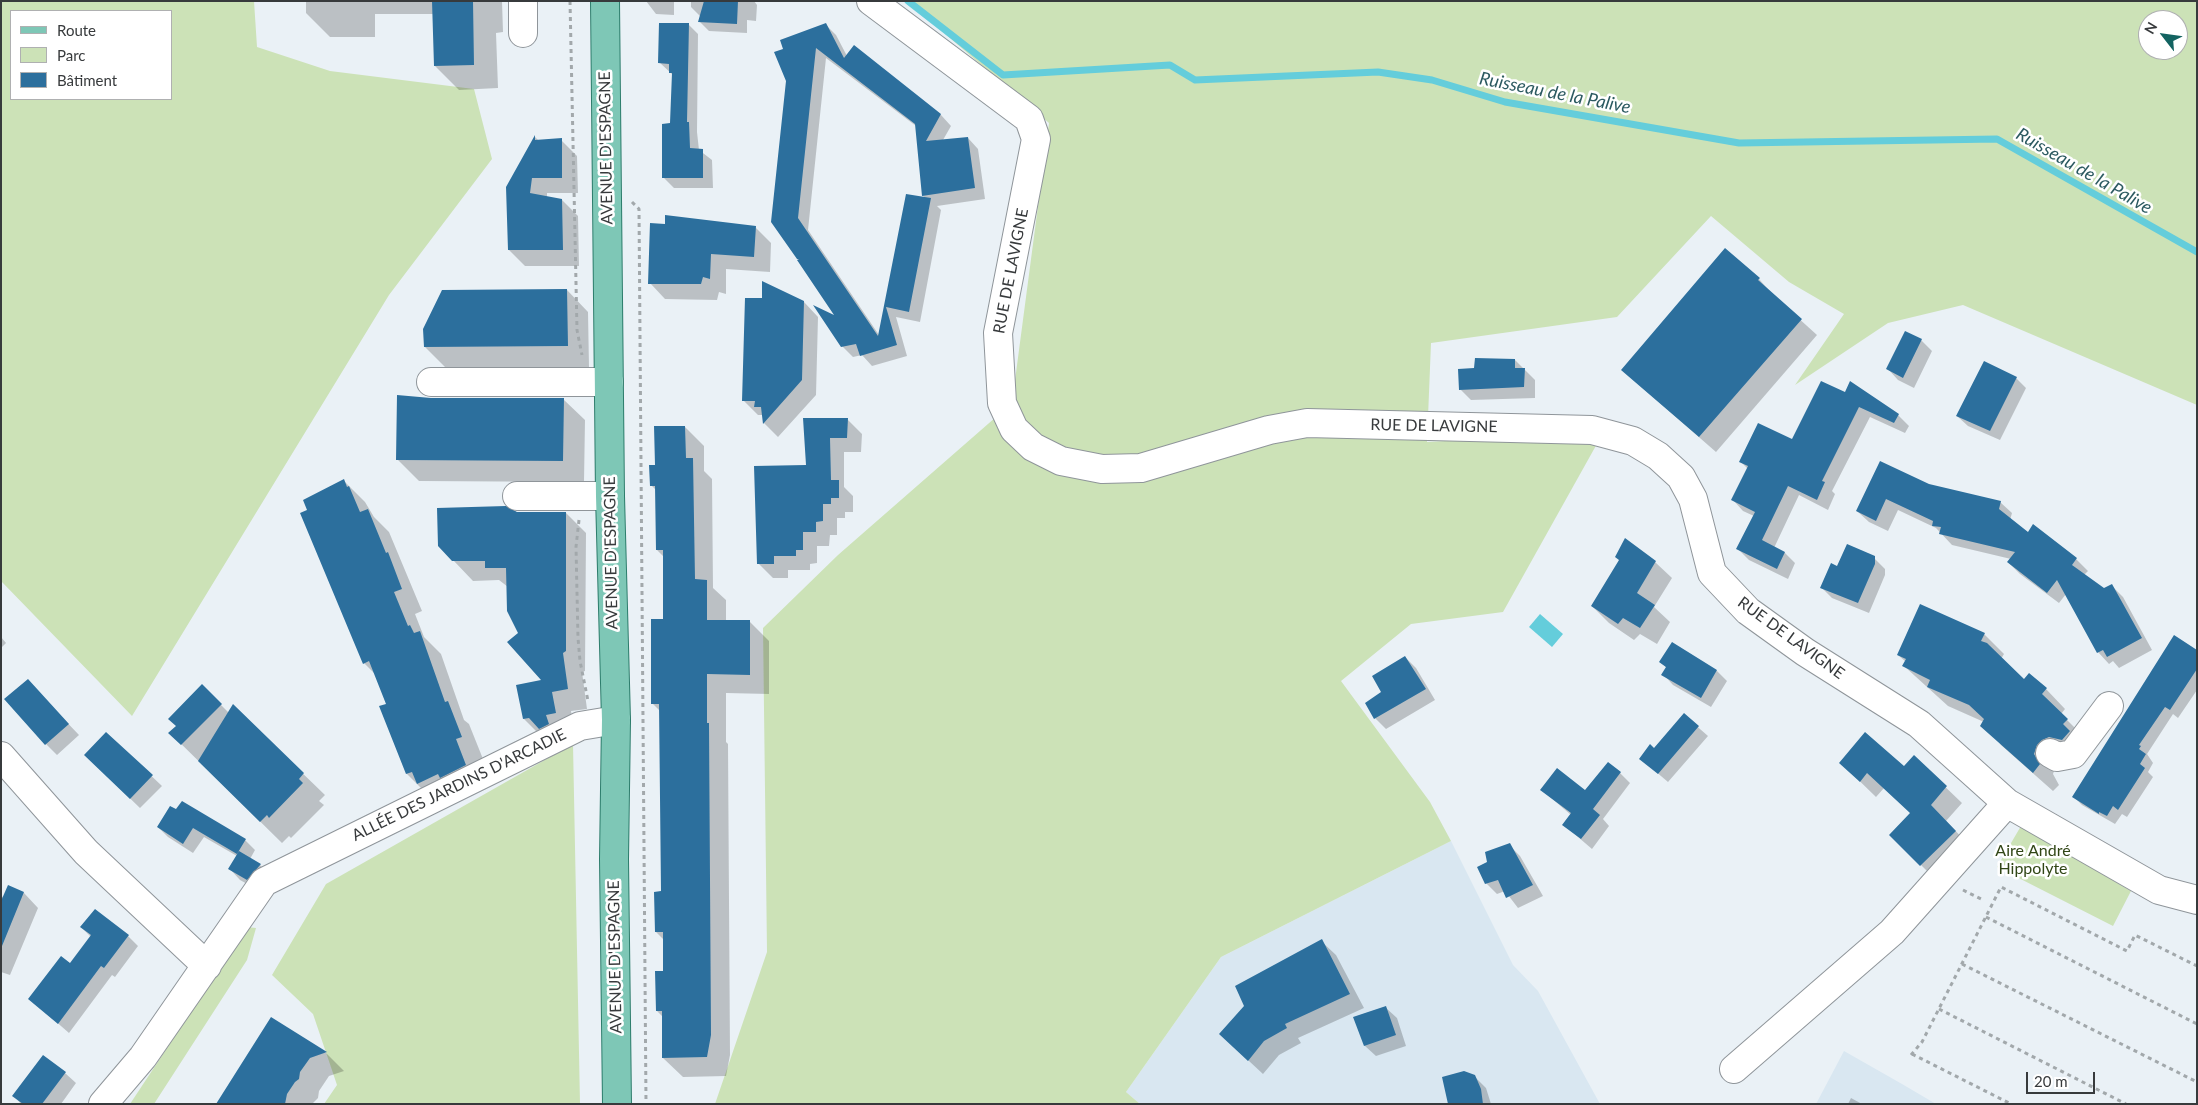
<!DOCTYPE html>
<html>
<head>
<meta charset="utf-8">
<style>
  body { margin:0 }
  #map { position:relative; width:2198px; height:1105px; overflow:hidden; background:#eaf1f6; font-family:Lato,sans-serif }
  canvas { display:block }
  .frame { position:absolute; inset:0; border:2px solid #373a3c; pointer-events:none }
  .legend { position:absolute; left:10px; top:10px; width:162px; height:90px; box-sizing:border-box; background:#fff; border:1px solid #afb0b1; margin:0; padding:6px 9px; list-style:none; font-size:15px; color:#373a3c }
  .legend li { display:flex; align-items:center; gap:10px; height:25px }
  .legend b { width:25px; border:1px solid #afb0b1 }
  .north { position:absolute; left:2138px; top:10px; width:50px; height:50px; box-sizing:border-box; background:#fff; border:1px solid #afb0b1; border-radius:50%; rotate:300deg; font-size:14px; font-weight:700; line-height:20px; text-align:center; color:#373a3c }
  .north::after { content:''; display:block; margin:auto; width:18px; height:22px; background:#136361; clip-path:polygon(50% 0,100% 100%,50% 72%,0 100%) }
  .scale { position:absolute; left:2026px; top:1072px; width:69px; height:22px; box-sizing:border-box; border:2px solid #373a3c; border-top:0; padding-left:6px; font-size:15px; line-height:18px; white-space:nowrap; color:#373a3c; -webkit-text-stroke:4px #fff; paint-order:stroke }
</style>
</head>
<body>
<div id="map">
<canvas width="2198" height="1105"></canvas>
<div class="frame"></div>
<ul class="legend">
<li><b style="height:6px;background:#7ec7b6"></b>Route</li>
<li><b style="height:14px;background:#cce2b7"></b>Parc</li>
<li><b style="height:14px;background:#2c6f9d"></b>Bâtiment</li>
</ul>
<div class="north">N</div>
<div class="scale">20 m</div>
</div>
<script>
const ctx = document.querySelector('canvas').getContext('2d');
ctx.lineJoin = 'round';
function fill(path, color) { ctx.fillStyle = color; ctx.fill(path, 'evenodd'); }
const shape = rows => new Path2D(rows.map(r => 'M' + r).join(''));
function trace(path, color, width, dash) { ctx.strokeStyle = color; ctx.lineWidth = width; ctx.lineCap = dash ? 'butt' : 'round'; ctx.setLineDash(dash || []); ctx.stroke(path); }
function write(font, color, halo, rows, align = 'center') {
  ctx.font = font + ' Lato,sans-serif'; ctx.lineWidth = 5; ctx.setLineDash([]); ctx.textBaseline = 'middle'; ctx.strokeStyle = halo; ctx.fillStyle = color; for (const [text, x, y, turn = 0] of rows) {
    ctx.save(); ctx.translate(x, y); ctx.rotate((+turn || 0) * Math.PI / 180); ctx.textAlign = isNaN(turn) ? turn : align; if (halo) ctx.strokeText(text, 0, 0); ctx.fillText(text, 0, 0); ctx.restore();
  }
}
const built = shape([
  [1451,841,1513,965,1538,991,1600,1104,1140,1104,1126,1092,1221,957],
  [1844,1051,1902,1084,1936,1104,1816,1104]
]);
const green = shape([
  [1,1,254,1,257,47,330,71,474,89,492,159,389,295,132,716,1,581],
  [11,11,171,11,171,99,11,99],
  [911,1,2197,1,2197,405,1963,305,1888,323,1795,385,1844,314,1789,282,1711,216,1617,317,1431,343,1427,442,1535,436,1598,442,1503,612,1411,624,1341,681,1430,802,1451,841,1221,957,1126,1092,1140,1104,715,1104,767,952,763,628,838,555,1012,403,1049,123,943,32],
  [2148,20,2178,20,2178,50,2148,50],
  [573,744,580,1104,324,1104,337,1085,313,1014,272,975,326,884],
  [2021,826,2131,891,2113,926,1997,867],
  [247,927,256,928,247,960,154,1104,130,1104]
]);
const water = shape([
  [1540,614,1563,634,1552,647,1529,627]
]);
const shadow = shape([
  [306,1,502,1,503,32,496,33,498,88,459,90,435,66,434,14,375,14,375,37,330,37,306,13],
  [646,1,674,1,674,15,656,14],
  [691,1,754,1,757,5,756,21,747,20,747,33,709,31,699,21,701,17,691,7],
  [688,24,698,34,697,132,699,150,712,160,713,188,674,188,664,178,671,125,673,75,659,62],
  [825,24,836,35,847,56,854,47,941,115,951,126,943,140,968,138,978,149,985,199,937,206,941,210,920,322,896,317,907,356,872,366,862,355,853,357,842,346,838,318,798,258,785,50],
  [826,58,916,126,923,196,926,198,907,195,879,335,808,230],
  [535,137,539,141,561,140,577,156,578,193,547,193,547,197,562,200,578,216,579,266,525,266,509,250,508,188],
  [755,227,771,243,770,272,726,269,726,294,719,292,717,300,665,299,650,283],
  [1725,250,1759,279,1774,296,1817,335,1716,452,1622,370],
  [567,290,588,312,589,367,446,368,425,347],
  [804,302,818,317,816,395,778,437,764,423,763,415,758,415,743,400],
  [1921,340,1932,351,1914,388,1898,380,1888,369],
  [1515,360,1535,380,1535,398,1471,400,1460,389,1475,369],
  [2016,378,2026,388,2000,440,1968,426,1957,416],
  [1822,383,1898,415,1909,426,1905,433,1870,417,1832,491,1835,494,1828,510,1799,495,1774,548,1785,553,1795,563,1788,579,1749,560,1738,549,1754,516,1743,511,1733,500,1748,469,1740,461,1792,441],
  [563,399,585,420,584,482,419,481,398,460],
  [847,419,862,434,861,452,844,452,844,487,853,496,853,512,845,512,845,518,837,518,837,535,830,535,829,546,817,546,817,563,810,564,810,570,788,570,788,578,773,578,758,563,807,466,804,420],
  [685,427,704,446,704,471,712,479,713,588,726,600,726,622,749,621,769,641,769,694,726,693,726,742,728,744,730,1055,726,1076,683,1077,663,1058,663,1017,657,1011,665,972,664,940,656,932,662,893,660,711,652,703,664,621,664,557,657,550,656,490,651,485,656,466],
  [1881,462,1928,486,2000,502,2012,513,2010,520,2028,533,2034,526,2076,559,2088,571,2084,575,2104,589,2111,585,2123,597,2152,650,2119,668,2113,661,2109,664,2098,652,2066,594,2059,603,2020,574,2008,562,2011,559,1952,545,1936,528,1898,510,1888,531,1869,522,1857,511],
  [344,481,365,502,374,517,389,532,422,611,415,614,424,637,441,654,464,720,469,724,483,759,477,761,487,786,428,795,407,774,387,705,376,675,364,663,309,510],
  [517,513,566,513,586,533,585,671,582,672,587,709,571,711,575,733,544,739,524,719,518,686,544,681,519,633,508,587,499,580,473,581,453,560],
  [1874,558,1885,569,1885,575,1869,613,1832,598,1821,587,1838,568],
  [1655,562,1672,578,1654,607,1670,622,1657,644,1640,634,1634,640,1609,623,1592,606],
  [1984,634,2004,654,2001,659,2024,681,2046,689,2065,709,2061,714,2086,739,2056,765,2053,774,2059,785,2053,791,2001,745,1984,722,1948,706,1904,666,1906,662,1898,655],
  [1,637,6,643,1,648],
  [1673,644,1717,671,1727,681,1711,707,1673,685,1663,674,1667,668,1660,662],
  [2197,653,2197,690,2178,718,2173,714,2147,754,2153,763,2148,772,2153,777,2127,817,2122,814,2115,824,2082,805,2074,797],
  [1405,657,1416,668,1435,700,1386,729,1375,718,1383,692],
  [202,686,229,713,233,706,325,795,319,801,324,805,291,838,289,836,282,843,170,733,177,726],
  [38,692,79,735,57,755,46,744],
  [1684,715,1708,736,1668,782,1641,759,1654,749],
  [106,733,162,786,140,808,85,755],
  [1914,757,1962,803,1946,821,1971,847,1937,881,1891,835,1911,813,1884,788,1876,797,1841,763,1904,767],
  [1620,773,1630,783,1603,819,1609,826,1592,849,1564,825,1571,815,1542,790,1586,792],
  [170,807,245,840,255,850,250,859,260,865,271,876,258,890,240,880,230,869,237,856,204,837,193,853,168,837,158,827],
  [1509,845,1520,856,1543,896,1518,908,1505,891,1497,894,1486,883,1488,862],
  [24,893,38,908,10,975,1,972,1,897],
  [81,927,128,936,138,946,115,977,112,975,69,1033,30,999,70,965,91,937],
  [1321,941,1336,955,1364,1008,1298,1038,1301,1043,1279,1055,1263,1074,1235,1048],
  [1386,1008,1397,1018,1406,1046,1376,1056,1365,1046,1355,1017],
  [272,1019,326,1053,344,1071,329,1076,319,1091,318,1098,312,1104,218,1104],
  [65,1073,76,1083,61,1104,21,1104,14,1096],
  [1474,1076,1486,1088,1491,1104,1449,1104],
  [1851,1098,1862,1104,1848,1104]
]);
const stream = shape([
  [908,1,1003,75,1170,65,1195,80,1378,72,1432,80,1505,102,1739,143,1997,139,2197,252]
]);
const building = shape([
  [432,1,473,1,474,65,434,66],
  [704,1,738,1,737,24,698,22],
  [659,23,689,23,687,122,689,122,690,148,703,149,703,178,662,178,662,124,670,123,672,73,669,73,669,64,658,63],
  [826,23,844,58,854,45,941,114,926,141,968,137,975,188,922,196,915,124,816,48,798,218,878,336,906,194,931,198,909,312,886,307,897,345,860,356,856,344,841,347,813,305,834,315,797,260,799,259,797,259,771,222,786,81,774,52,783,49,780,40],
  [535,135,535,140,562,138,562,178,532,178,530,193,562,199,563,250,508,250,506,187],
  [665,215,756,226,754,257,711,254,710,279,703,277,701,284,648,284,650,223,665,224],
  [1725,248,1760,278,1758,280,1802,319,1699,437,1621,370],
  [762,281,804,301,802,380,763,424,761,407,754,407,755,401,742,401,745,298,762,298],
  [567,289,568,346,424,347,423,329,442,290],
  [1905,331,1922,339,1903,378,1886,369],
  [1475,358,1515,359,1515,368,1525,368,1524,387,1459,390,1458,369,1474,368],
  [1984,361,2017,377,1990,431,1956,416],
  [1821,381,1845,392,1850,381,1899,414,1894,423,1859,407,1822,481,1825,482,1817,500,1788,486,1762,540,1785,552,1777,569,1736,549,1755,512,1731,500,1748,466,1739,462,1758,423,1792,439],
  [397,395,431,398,564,398,563,461,396,460],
  [803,418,848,418,847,438,830,438,831,480,839,480,839,498,831,498,831,504,823,504,823,521,816,522,816,532,803,532,803,550,796,550,796,556,774,556,774,564,757,564,754,466,806,465],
  [654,426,685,426,686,458,693,458,695,579,707,580,707,620,750,620,750,675,707,674,707,723,709,723,711,1035,707,1057,662,1058,662,1011,656,1011,655,971,663,971,663,932,655,932,654,892,661,891,659,704,651,704,651,619,663,619,663,550,656,550,655,486,650,486,649,465,655,465],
  [1880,461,1929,484,2001,501,1999,509,2028,532,2033,524,2077,558,2072,565,2104,588,2112,584,2142,638,2107,657,2103,650,2097,653,2057,580,2047,593,2007,562,2015,552,1939,534,1941,527,1932,526,1933,521,1886,499,1876,521,1856,511],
  [344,479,347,487,349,486,360,512,368,509,386,553,388,552,402,589,394,592,408,626,410,625,414,633,420,631,445,702,448,701,462,737,456,739,466,765,440,778,438,774,417,784,412,772,406,774,379,706,386,704,369,661,363,664,300,513,307,510,303,500],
  [506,506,517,512,566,512,566,651,563,653,568,689,552,692,556,713,546,715,549,724,539,729,529,718,523,719,516,685,541,680,507,642,518,633,507,611,506,568,485,568,485,561,452,561,438,546,437,508],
  [1625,538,1656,561,1637,593,1655,605,1640,628,1623,618,1618,624,1591,606,1619,560,1615,557],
  [1847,544,1875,556,1875,564,1858,603,1820,588,1831,563,1837,566],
  [1920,604,1985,633,1981,641,1987,643,2024,679,2029,673,2047,688,2042,694,2068,719,2063,724,2070,731,2062,740,2049,737,2042,740,2037,745,2034,754,2040,764,2033,773,1980,726,1984,719,1969,705,1927,687,1930,680,1902,666,1906,659,1897,655],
  [2174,635,2197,650,2197,669,2170,710,2165,707,2139,745,2141,746,2139,749,2146,754,2140,764,2145,768,2118,810,2113,806,2107,816,2099,812,2099,814,2072,797],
  [1672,642,1717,670,1701,698,1661,675,1666,667,1659,662],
  [1405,656,1426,689,1374,719,1365,703,1381,692,1372,676],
  [28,679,69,724,45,745,4,699],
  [202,684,222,704,181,745,168,733,176,726,168,719],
  [233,704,304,773,299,779,303,783,269,818,267,815,260,822,198,761],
  [1684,713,1699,726,1658,774,1639,759,1650,744,1654,748],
  [106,732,153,775,130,799,84,755],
  [1865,732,1904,766,1914,755,1947,786,1931,805,1956,831,1920,866,1889,835,1910,813,1867,773,1860,782,1839,763],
  [1608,762,1621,772,1593,809,1600,815,1581,839,1562,825,1571,813,1540,790,1557,768,1585,790],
  [182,801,246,839,237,854,193,828,183,844,157,827,170,806,176,809],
  [1510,843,1533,885,1506,898,1498,880,1485,884,1477,867,1487,862,1485,852],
  [239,851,261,864,247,880,228,869],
  [8,885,24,892,2,946,1,901],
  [95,909,129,935,104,968,101,966,58,1024,28,999,61,956,70,963,91,935,80,927],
  [1322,939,1350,994,1285,1024,1287,1028,1264,1041,1248,1061,1219,1034,1244,1006,1235,986],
  [1386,1006,1396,1035,1364,1046,1353,1017],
  [271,1017,327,1052,310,1058,300,1072,299,1079,295,1082,287,1094,285,1104,216,1104],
  [43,1055,66,1072,42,1104,23,1104,12,1096],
  [1464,1071,1475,1075,1481,1089,1483,1104,1448,1104,1442,1077]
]);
const path = shape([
  [570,1,577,330,582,355],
  [632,202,639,209,646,1104],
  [579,520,576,547,578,638,580,661,588,701],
  [1963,890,1983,900],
  [1986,917,2197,1024],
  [1962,964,2197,1082],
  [1939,1009,2126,1104],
  [1912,1054,2011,1104],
  [1911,1055,1922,1042,2001,887,2127,951,2135,935,2197,966]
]);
const minor = shape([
  [871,1,1029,119,1036,139,998,333,1002,403,1014,429,1033,447,1061,461,1102,469,1141,468,1269,430,1307,423,1592,430,1633,441,1658,456,1681,477,1693,499,1712,573,1748,611,1805,652,1919,724,2007,803,2159,890,2197,900],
  [523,33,523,1],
  [431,382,609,382],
  [517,496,610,496],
  [2050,753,2057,757,2073,754,2109,706],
  [1,756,86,852,207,966],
  [1734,1069,1892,932,2007,803],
  [103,1104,143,1057,264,882,580,726,616,720]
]);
const major = shape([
  [605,1,610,496,616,720,614,859,617,1104]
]);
const streetNames = [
  ["AVENUE D'ESPAGNE",606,148,-91],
  ["RUE DE LAVIGNE",1011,271,-79],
  ["RUE DE LAVIGNE",1434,426,1],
  ["AVENUE D'ESPAGNE",611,553,-91],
  ["RUE DE LAVIGNE",1791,638,36],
  ["ALLÉE DES JARDINS D'ARCADIE",459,785,-26],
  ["AVENUE D'ESPAGNE",615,957,-91]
];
const parkNames = [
  ["Aire André",2033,851],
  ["Hippolyte",2033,869]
];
const waterNames = [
  ["Ruisseau de la Palive",1555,93,11],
  ["Ruisseau de la Palive",2084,171,30]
];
fill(built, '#d9e7f1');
fill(green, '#cce2b7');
fill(water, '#64cddb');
fill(shadow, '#0003');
trace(stream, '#64cddb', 7);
fill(building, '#2c6f9d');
trace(minor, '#8f959a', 30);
trace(major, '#2d7d6c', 30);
trace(path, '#a2a8ab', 3, [4, 4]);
trace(minor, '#fff', 28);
trace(major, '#7ec7b6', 28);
write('16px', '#373a3c', '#fff', streetNames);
write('16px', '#314616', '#fff', parkNames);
write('italic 18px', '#2c5a61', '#fff', waterNames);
</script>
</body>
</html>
